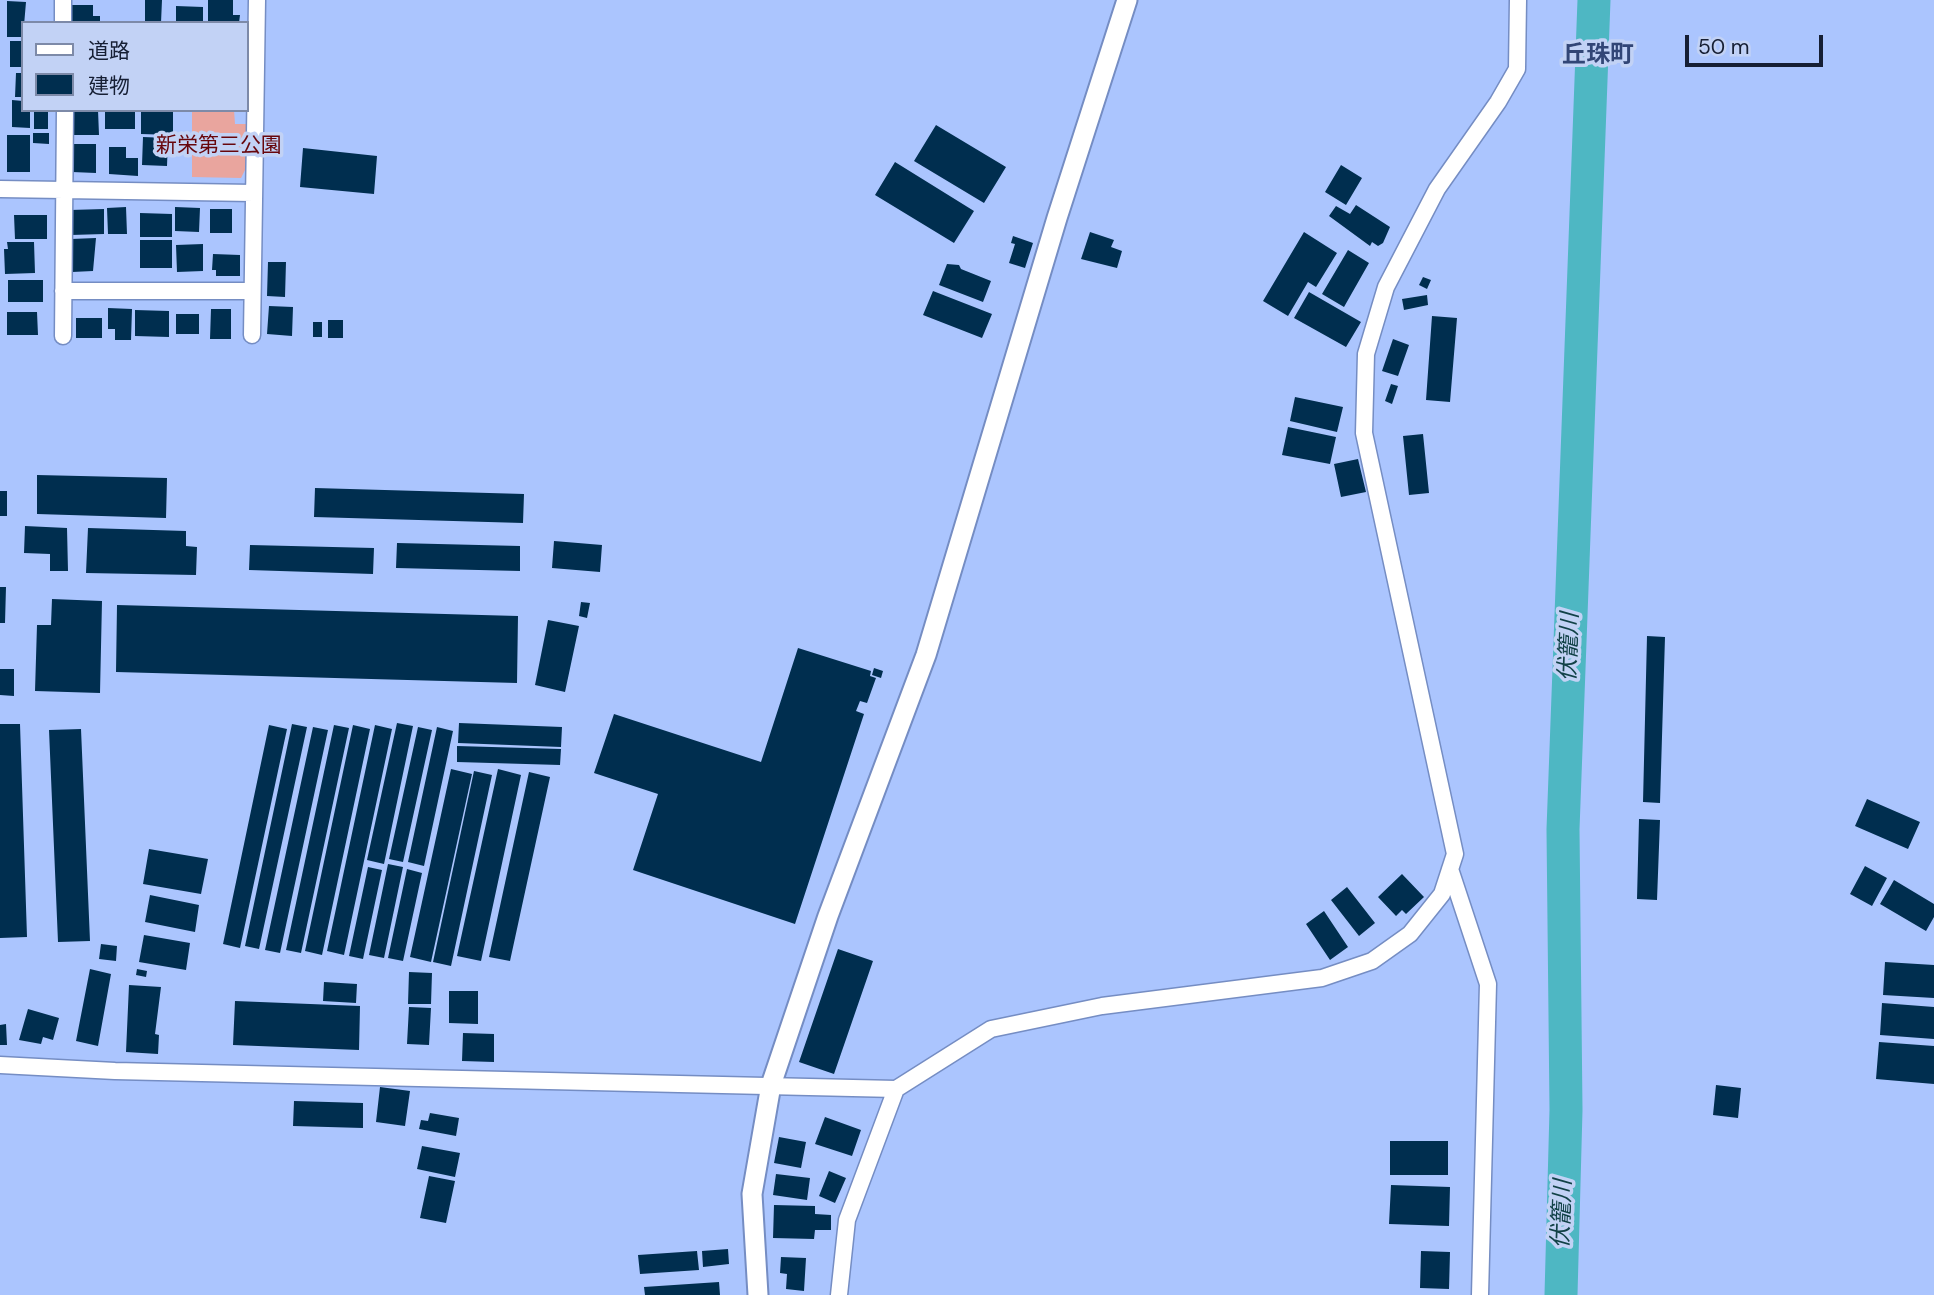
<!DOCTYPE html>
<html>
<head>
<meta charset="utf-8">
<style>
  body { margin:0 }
  #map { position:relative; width:1934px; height:1295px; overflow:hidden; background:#abc5fe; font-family:"DM Sans","Noto Sans JP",sans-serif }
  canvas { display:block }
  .legend { position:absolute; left:21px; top:21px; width:228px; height:91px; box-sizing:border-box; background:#c2d2f5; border:2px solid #7d8aa8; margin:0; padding:9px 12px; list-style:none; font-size:21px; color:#161f34 }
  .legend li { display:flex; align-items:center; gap:14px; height:35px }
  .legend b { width:35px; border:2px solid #7d8aa8 }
  .scale { position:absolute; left:1685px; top:35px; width:138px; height:32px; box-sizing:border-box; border:4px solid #161f34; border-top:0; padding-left:9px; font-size:21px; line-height:24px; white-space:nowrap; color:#161f34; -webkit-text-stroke:5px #c2d2f5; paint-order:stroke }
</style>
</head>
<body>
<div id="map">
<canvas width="1934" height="1295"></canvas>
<ul class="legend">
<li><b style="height:9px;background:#fff"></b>道路</li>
<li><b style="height:19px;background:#002e4f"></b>建物</li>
</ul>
<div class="scale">50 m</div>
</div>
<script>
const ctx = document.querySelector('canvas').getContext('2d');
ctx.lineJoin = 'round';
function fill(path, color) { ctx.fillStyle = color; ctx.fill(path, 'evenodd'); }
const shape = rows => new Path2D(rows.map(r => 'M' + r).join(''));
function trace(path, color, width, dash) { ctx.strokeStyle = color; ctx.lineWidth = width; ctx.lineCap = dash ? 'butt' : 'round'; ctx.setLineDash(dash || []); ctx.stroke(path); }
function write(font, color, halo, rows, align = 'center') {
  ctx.font = font + ' "DM Sans","Noto Sans JP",sans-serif'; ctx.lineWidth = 7; ctx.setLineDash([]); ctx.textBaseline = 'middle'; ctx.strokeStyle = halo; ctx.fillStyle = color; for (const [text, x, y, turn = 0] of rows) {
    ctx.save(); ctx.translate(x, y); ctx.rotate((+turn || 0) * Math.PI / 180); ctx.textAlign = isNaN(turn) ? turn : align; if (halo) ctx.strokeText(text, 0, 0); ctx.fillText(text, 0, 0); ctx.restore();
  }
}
const green = shape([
  [192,110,234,110,235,124,246,124,246,168,241,178,192,177]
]);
const river = shape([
  [1561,1295,1566,1110,1563,829,1594,0]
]);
const building = shape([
  [145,0,162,0,161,23,145,23],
  [208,0,233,0,233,15,240,15,239,23,208,23],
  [7,1,26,2,23,37,7,37],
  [70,5,93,5,93,16,100,16,100,23,70,23],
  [176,6,203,7,203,23,176,23],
  [10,41,23,41,23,67,10,67],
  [16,73,23,73,23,97,15,97],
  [12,100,23,101,23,110,30,110,30,128,12,127],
  [34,110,48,110,48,129,34,129],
  [73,110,98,110,99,135,74,135],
  [105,110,135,110,135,129,105,129],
  [141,110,173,110,173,135,141,134],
  [936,125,1006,167,984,203,914,161],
  [33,133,49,133,49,144,33,143],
  [7,135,30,135,30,172,7,172],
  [143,137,168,138,167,166,142,165],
  [72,144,96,144,96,173,72,172],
  [109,147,126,147,126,158,138,158,138,176,109,174],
  [303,148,377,156,374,194,300,187],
  [895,162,974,211,954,243,875,195],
  [1341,165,1362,178,1346,205,1325,192],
  [1356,205,1390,227,1383,243,1378,246,1372,242,1370,246,1329,216,1336,206,1350,214],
  [126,207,127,234,108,234,107,208],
  [175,207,200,208,199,232,175,231],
  [104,209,104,234,71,235,70,210],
  [210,209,232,209,232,233,210,233],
  [140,213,172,214,172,237,140,237],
  [14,215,47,215,47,239,15,239],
  [1090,232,1114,240,1111,247,1122,251,1117,268,1081,259],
  [1304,232,1337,253,1316,287,1308,282,1288,316,1263,301],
  [1013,236,1033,243,1025,268,1009,263,1015,244,1011,243],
  [96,238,93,271,72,272,71,239],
  [140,240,172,240,172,268,140,268],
  [7,242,34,242,35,273,5,274,4,249,8,249],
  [203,244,203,271,177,272,176,245],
  [1348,250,1369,263,1344,307,1322,294],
  [213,254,240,255,240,276,216,276,216,270,212,270],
  [268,262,286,262,285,297,267,296],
  [947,264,959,265,961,269,991,281,983,302,939,285],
  [1423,277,1431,280,1427,289,1419,285],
  [8,280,43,280,43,302,8,302],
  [933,291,992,314,982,338,923,315],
  [1309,292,1361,322,1346,347,1294,318],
  [1427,295,1428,305,1404,310,1402,299],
  [269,306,293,307,292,336,267,334],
  [108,308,132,309,131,340,115,340,115,329,108,329],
  [211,309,231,309,231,339,210,339],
  [135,310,169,311,169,337,135,336],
  [7,312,37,312,38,335,7,335],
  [176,314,199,314,199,334,176,334],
  [1432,316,1457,318,1450,402,1426,400],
  [76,318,102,318,102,338,76,338],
  [328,320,343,320,343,338,328,338],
  [313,322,322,322,322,337,313,337],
  [1393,339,1409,345,1398,376,1382,371],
  [1391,384,1398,386,1392,404,1385,401],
  [1295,397,1343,407,1337,432,1290,421],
  [1288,427,1336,437,1330,464,1282,455],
  [1423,434,1429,493,1409,495,1403,436],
  [1358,459,1366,492,1341,497,1334,464],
  [37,475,167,478,166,518,37,514],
  [315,488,524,494,523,523,314,517],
  [0,491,7,491,7,516,0,516],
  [25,526,67,528,68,571,50,571,50,554,24,553],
  [88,528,186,531,186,546,197,547,196,575,86,573],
  [554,541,602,545,600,572,552,568],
  [397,543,520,546,520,571,396,568],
  [250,545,374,548,373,574,249,570],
  [0,587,6,587,5,623,0,623],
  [52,599,102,601,100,693,35,691,37,625,51,625],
  [581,602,590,603,587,618,579,616],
  [117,605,518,616,517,683,116,672],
  [548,620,579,626,565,692,535,685],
  [1647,636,1665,637,1660,803,1643,802],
  [798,648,871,671,870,676,876,678,867,703,860,701,856,711,864,714,795,924,633,870,658,794,594,773,614,714,761,762],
  [874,668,883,671,881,678,872,675],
  [0,669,14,669,14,696,0,695],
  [397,723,413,726,384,864,367,860],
  [459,723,562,727,561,747,458,743],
  [0,724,20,724,27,937,0,938],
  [292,724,307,727,259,949,245,946],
  [269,725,287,729,240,948,223,944],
  [334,725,349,728,301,953,286,950],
  [353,725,370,729,322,955,305,951],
  [375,725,392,729,344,955,327,951],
  [313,727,328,730,280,953,265,950],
  [418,727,432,730,403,862,389,859],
  [437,727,453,731,424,866,408,862],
  [81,729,90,941,58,942,49,730],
  [457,746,561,749,560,765,457,762],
  [451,769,472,774,431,962,410,957],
  [498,769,521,775,481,961,457,956],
  [474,771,492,775,451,966,433,962],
  [529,772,550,777,510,961,489,957],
  [1867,799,1920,822,1908,849,1855,826],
  [1639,819,1660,820,1657,900,1637,899],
  [149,849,208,859,201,894,143,884],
  [388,864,403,867,384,958,369,955],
  [1865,866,1887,878,1872,906,1850,894],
  [368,867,382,870,363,959,349,956],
  [407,869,422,873,403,961,388,958],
  [1402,874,1424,897,1406,914,1402,910,1396,916,1378,897],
  [1894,880,1934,904,1934,917,1926,931,1880,904],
  [1347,887,1375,923,1359,936,1331,900],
  [150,895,199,905,195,932,145,922],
  [1324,911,1348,947,1330,960,1306,924],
  [144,935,190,943,186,970,139,962],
  [101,944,117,946,116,961,99,959],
  [838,949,873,961,834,1074,799,1062],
  [1885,962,1934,965,1934,998,1883,995],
  [90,969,111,974,98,1046,76,1041],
  [137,969,147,971,146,977,136,975],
  [409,972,432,973,431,1004,408,1004],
  [324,982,357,984,356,1003,323,1001],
  [129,985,161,987,155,1034,159,1035,158,1054,126,1052],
  [449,991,478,991,478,1024,449,1023],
  [235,1001,360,1006,359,1050,233,1045],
  [1882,1003,1934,1007,1934,1039,1880,1035],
  [409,1007,431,1008,429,1045,407,1044],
  [28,1009,59,1018,53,1040,43,1037,41,1044,19,1040],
  [6,1024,7,1045,0,1045,0,1025],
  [463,1033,494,1034,494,1062,462,1061],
  [1879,1042,1934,1046,1934,1084,1876,1079],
  [1716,1085,1741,1088,1738,1118,1713,1115],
  [380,1087,410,1091,405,1126,376,1122],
  [294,1101,363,1103,363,1128,293,1126],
  [430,1113,459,1118,456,1136,419,1129,421,1120,428,1121],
  [825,1117,861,1130,852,1156,815,1144],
  [779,1137,806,1142,801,1168,774,1163],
  [1390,1141,1448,1141,1448,1175,1390,1175],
  [422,1146,460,1153,455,1177,417,1169],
  [829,1171,846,1178,835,1203,819,1196],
  [776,1174,810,1178,807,1200,773,1195],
  [429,1176,455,1181,446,1223,420,1218],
  [1391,1185,1450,1187,1449,1226,1389,1224],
  [774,1205,815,1206,815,1214,831,1215,831,1230,815,1230,814,1239,773,1238],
  [728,1249,729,1264,703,1267,702,1251],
  [697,1251,699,1270,640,1274,638,1255],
  [1421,1251,1450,1252,1449,1289,1420,1288],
  [781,1257,806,1258,804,1291,786,1289,787,1274,780,1273],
  [719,1282,720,1295,645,1295,644,1287]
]);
const minor = shape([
  [63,0,63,23],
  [0,189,253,193],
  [63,291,251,291],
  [252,335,257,0],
  [63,336,65,110],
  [1450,869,1488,984,1480,1295],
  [0,1065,115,1071,896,1089,847,1220,839,1295],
  [896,1089,991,1029,1102,1006,1322,978,1372,961,1410,934,1442,894,1455,854,1364,433,1366,354,1386,287,1437,189,1498,102,1517,69,1518,0]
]);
const tertiary = shape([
  [758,1295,752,1194,771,1085,828,916,926,655,1057,218,1127,0]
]);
const parkNames = [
  ["新栄第三公園",219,146]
];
const waterNames = [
  ["伏籠川",1570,647,-88],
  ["伏籠川",1563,1214,-88]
];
const quarterNames = [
  ["丘珠町",1598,56]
];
fill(green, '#e9a59e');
trace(river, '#4eb7c3', 33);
fill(building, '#002e4f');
trace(minor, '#758dc3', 19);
trace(tertiary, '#758dc3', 23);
trace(minor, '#fff', 16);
trace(tertiary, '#fff', 19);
write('21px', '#67060c', '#c2d2f5', parkNames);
write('italic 23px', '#124247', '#c2d2f5', waterNames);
write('bold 24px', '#324676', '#c2d2f5', quarterNames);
</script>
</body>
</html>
